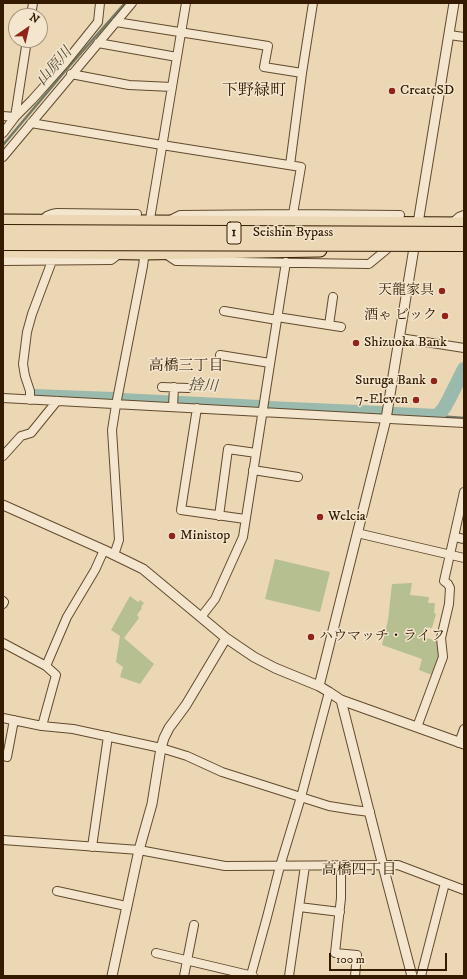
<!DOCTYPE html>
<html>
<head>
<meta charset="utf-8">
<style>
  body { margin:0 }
  #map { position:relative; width:467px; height:979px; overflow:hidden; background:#ecd7b4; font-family:"IM FELL DW Pica",serif }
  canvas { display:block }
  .frame { position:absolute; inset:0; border:4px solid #341b00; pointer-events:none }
  .north { position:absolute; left:8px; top:8px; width:40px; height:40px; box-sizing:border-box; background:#f3e5ce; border:1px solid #a7947c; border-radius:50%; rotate:34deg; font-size:11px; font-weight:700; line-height:16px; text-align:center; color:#341b00 }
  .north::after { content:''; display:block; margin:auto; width:14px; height:18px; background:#8f2418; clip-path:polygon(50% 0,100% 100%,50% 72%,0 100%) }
  .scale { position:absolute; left:329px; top:953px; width:118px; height:18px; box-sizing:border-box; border:2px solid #341b00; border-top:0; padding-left:5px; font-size:12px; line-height:14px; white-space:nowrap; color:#341b00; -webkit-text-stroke:3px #f3e5ce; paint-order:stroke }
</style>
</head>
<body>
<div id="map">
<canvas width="467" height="979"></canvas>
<div class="frame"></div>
<div class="north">N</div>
<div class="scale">100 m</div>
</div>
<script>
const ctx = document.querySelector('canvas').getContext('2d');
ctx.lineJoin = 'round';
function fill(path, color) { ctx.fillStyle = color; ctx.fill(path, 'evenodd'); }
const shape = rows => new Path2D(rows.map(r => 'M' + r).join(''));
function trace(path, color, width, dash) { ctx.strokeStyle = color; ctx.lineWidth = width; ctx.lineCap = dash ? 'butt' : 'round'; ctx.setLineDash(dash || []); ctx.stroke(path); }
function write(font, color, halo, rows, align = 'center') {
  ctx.font = font + ' "IM FELL DW Pica","Noto Serif JP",serif'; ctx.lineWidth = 3; ctx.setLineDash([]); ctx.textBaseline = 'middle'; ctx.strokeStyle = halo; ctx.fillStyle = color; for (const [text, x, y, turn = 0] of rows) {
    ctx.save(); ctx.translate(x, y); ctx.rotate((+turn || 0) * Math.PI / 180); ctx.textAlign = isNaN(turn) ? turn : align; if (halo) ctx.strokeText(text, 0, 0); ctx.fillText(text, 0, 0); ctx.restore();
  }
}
const green = shape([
  [275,559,330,572,320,612,265,599],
  [412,583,410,595,429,597,428,603,435,603,434,613,436,614,432,628,425,627,422,637,438,641,438,649,440,655,432,675,419,670,422,659,382,645,388,620,392,584],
  [130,596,138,602,140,600,144,603,141,607,142,608,137,615,139,618,124,638,154,664,140,684,120,677,123,667,116,662,120,636,111,630]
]);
const stream = shape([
  [3,145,66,70,125,3],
  [437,416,464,418]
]);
const river = shape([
  [34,396,113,399],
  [121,400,260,407],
  [268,408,381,413],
  [395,414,437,416,444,408,448,401,464,369]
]);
const minor = shape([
  [31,16,33,3],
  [116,22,268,46,264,67,302,73],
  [449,35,464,37],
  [98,43,177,57],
  [71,74,129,85,172,87],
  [3,116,15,117,27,40],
  [31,123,162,145,301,167,293,214],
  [3,133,15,117,32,100,65,63,98,22,100,3],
  [3,157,132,3],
  [290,165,302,73,313,3],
  [42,220,47,216,52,214,57,213,137,214],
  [170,220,180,215,293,214,400,215],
  [451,224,459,217,464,215],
  [149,225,186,3],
  [164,253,176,261,369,264,386,250],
  [3,261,111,260,120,253],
  [224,311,277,320],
  [277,317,341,327],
  [329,325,333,297],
  [400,338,464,348],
  [220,355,270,363],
  [162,387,188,388],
  [3,398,464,423],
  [30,400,30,391,25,376,23,364,27,332,32,314,52,261],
  [173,407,174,387],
  [197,408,181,510,245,519],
  [3,456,21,436,31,433,57,401],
  [253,470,298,477],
  [219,516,228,449,256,453],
  [357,533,464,558],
  [455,537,464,539],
  [114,555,119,540,112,430,116,405,143,266,145,250],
  [3,601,4,602,3,604],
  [201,617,215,599,243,537,286,262],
  [3,643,46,666,56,675,42,726],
  [46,666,67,617,95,570,104,550],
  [3,718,42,726,73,729,161,748,187,756,222,772,329,806,354,810,370,812],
  [417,727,443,657,441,638,449,604,450,588,448,584,444,581,464,492],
  [459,743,464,729],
  [7,757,14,720],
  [3,840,139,850,225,866,398,865,464,890],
  [92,847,108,736],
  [341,866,341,898,335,953,357,955,355,976],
  [57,891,126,906],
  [299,907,340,912],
  [156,953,253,976],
  [251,975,267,917,280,866,301,797,329,692],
  [184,976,194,925],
  [289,976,305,866],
  [421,976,445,883]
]);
const tertiary = shape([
  [3,505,104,550,143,569,226,638,254,657,275,668,319,686,329,692,341,700,464,744],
  [319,686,386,419,454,3],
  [341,700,383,866,412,976],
  [112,976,139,850,152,804,161,748,164,738,169,728,186,705,226,638]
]);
const trunk = shape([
  [3,221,150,222,464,224],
  [3,251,144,253,320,250]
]);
const motorwayBridge = shape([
  [3,232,464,234],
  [3,243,464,244]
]);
const markers = [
  [392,91,4,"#8f2418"],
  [442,291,4,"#8f2418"],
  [445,316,4,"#8f2418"],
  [356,343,4,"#8f2418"],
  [434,381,4,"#8f2418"],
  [416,400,4,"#8f2418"],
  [320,517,4,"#8f2418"],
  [172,536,4,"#8f2418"],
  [311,637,4,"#8f2418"]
];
const shields = [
  [234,233,14]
];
const shieldNames = [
  ["1",234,233]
];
const poiNames = [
  ["CreateSD",400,91],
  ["天龍家具",434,291,"right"],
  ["酒ゃ ビック",437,316,"right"],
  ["Shizuoka Bank",364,343],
  ["Suruga Bank",426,381,"right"],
  ["7-Eleven",408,400,"right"],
  ["Welcia",328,517],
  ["Ministop",180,536],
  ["ハウマッチ・ライフ",319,637]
];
const streetNames = [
  ["Seishin Bypass",293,233]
];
const waterNames = [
  ["山原川",55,67,-49],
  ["捨川",203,387,3]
];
const neighbourhoodNames = [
  ["高橋三丁目",186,367],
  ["高橋四丁目",359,871]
];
const quarterNames = [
  ["下野緑町",254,92]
];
fill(green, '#b5bf8f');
trace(stream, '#717a68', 2.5);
trace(river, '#99baad', 14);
trace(minor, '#624a2d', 10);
trace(tertiary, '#624a2d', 11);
trace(trunk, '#341b00', 15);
trace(minor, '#f3e5ce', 8);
trace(tertiary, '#f3e5ce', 9);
trace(trunk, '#ecd7b4', 13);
trace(motorwayBridge, '#341b00', 16, []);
trace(motorwayBridge, '#ecd7b4', 14);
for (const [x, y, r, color] of markers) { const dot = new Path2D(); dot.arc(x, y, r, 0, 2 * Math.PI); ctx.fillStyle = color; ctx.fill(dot); trace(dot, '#f3e5ce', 1.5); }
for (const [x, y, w] of shields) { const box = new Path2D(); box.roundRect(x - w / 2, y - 11, w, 22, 3); ctx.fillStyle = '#f3e5ce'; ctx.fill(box); trace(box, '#341b00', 1); }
write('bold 13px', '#341b00', null, shieldNames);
write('14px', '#341b00', '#f3e5ce', poiNames, 'left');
write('14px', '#341b00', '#f3e5ce', streetNames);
write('italic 15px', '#524b34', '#f3e5ce', waterNames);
write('15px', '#341b00', '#f3e5ce', neighbourhoodNames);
write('16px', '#341b00', '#f3e5ce', quarterNames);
</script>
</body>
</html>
